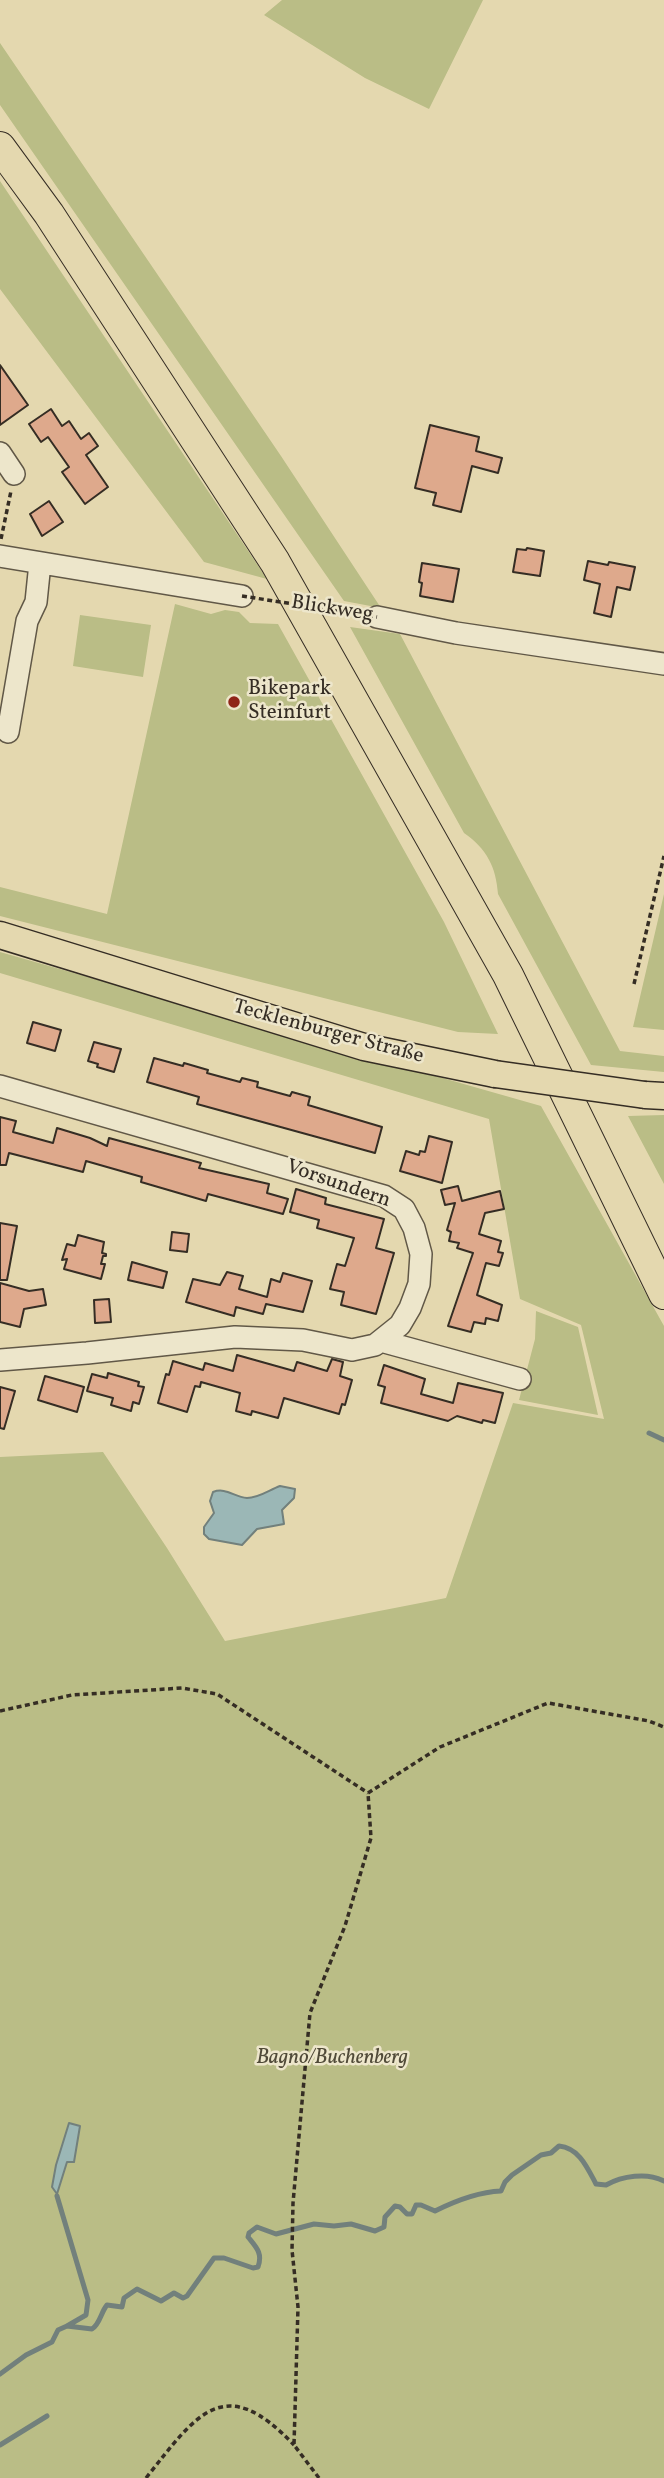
<!DOCTYPE html>
<meta charset="utf-8">
<style>
body{margin:0}
canvas{display:block;background:#e4d8af}
</style>
<canvas width="664" height="2478"></canvas>
<script>
const c = document.querySelector('canvas').getContext('2d');
c.lineJoin = 'round';
function fillPath(path, color) {
  c.fillStyle = color;
  c.fill(path, 'evenodd');
}
function trace(path, color, width, dash) {
  c.strokeStyle = color;
  c.lineWidth = width;
  c.lineCap = dash ? 'butt' : 'round';
  c.setLineDash(dash || []);
  c.stroke(path);
}
function drawText(font, color, halo, rows, align = 'center') {
  c.font = font + ' Vollkorn,serif';
  c.lineWidth = 5;
  c.setLineDash([]);
  c.textBaseline = 'middle';
  c.strokeStyle = halo;
  c.fillStyle = color;
  for (const [text, x, y, turn = 0] of rows) {
    c.save();
    c.translate(x, y);
    c.rotate((+turn || 0) * Math.PI / 180);
    c.textAlign = isNaN(turn) ? turn : align;
    if (halo) c.strokeText(text, 0, 0);
    c.fillText(text, 0, 0);
    c.restore();
  }
}
fillPath(new Path2D(`
 M282,0h201l-54,109 -64,-31 -101,-63z
 M0,43l281,413 100,152 -37,-7 -344,-496z
 M0,181l267,398 -63,-17 -204,-273z
 M175,604l36,10 14,-4 14,2 11,11 28,1 166,298 54,112 -40,-2 -458,-116v-29l107,27z
 M80,615l71,10 -8,52 -70,-11z
 M350,627l50,7 220,417 44,5v16l-73,-7 -93,-171c-2,-27 -11,-45 -34,-61z
 M664,894v136l-31,-3z
 M0,952l541,154 123,220v1152h-664v-1021l103,-5 64,96 58,93 221,-43 67,-195 91,16 -23,-94 -61,-26 -31,-180 -489,-146z
 M664,1115v69l-36,-68z
 M536,1311l42,16 20,88 -79,-15 16,-61z`), '#babd86');
const water = new Path2D(`
 M280,1486l15,3 -1,9 -12,12 2,14 -27,5 -15,16 -33,-6 -5,-5v-7l10,-14 -4,-12 3,-9c13,-5 21,5 34,6 12,0 22,-8 33,-12z
 M69,2123l11,3 -6,36h-7l-10,32 -5,-7 4,-22z`);
fillPath(water, '#9bb7b6');
trace(water, '#72807c', 2);
trace(new Path2D(`
 M649,1433l15,7
 M57,2196l31,104 -2,15 -19,11
 M0,2374l26,-19 26,-13 6,-12 9,-4 25,3c8,-5 9,-17 15,-24l15,2 2,-9 13,-9 24,12 13,-8 9,5 4,-2 27,-38h10l29,10 5,-1c5,-14 -2,-20 -10,-30l1,-4 8,-6 19,7 38,-10 20,2 17,-2 24,7 9,-4 1,-10 10,-11 5,1 7,7h5l4,-9h5l14,6c20,-10 43,-19 66,-20l4,-9 7,-7 29,-20 10,-2 8,-7c20,2 28,21 37,38l10,1c16,-9 41,-13 58,-4
 M0,2445l47,-29`), '#72807c', 5);
const building = new Path2D(`
 M0,365l28,40 -28,20z
 M51,409l11,17 7,-5 12,18 8,-6 9,13 -12,9 22,32 -23,17 -23,-32 7,-5 -21,-30 -7,5 -12,-18z
 M430,425l49,12 -3,14 26,7 -4,15 -26,-7 -11,46 -28,-7 3,-12 -21,-5z
 M49,501l14,21 -21,14 -12,-22z
 M527,548l17,3 -4,25 -27,-4 4,-23 9,1z
 M588,561l20,4 1,-3 26,5 -5,23 -13,-3 -6,30 -17,-4 6,-29 -16,-4z
 M422,563l37,6 -6,33 -33,-6 2,-13 -3,-1z
 M33,1022l28,8 -6,21 -28,-8z
 M94,1042l27,7 -7,23 -17,-5 1,-3 -10,-3z
 M154,1058l29,8 1,-3 24,7 -1,3 33,9 2,-4 16,4 -1,5 33,9 2,-4 18,5 -2,8 74,22 -7,26 -178,-49 2,-7 -52,-15z
 M0,1117l16,4 -3,11 40,11 4,-15 33,10 17,8 2,-8 92,25 -2,5 70,16 -2,9 21,6 -5,15 -75,-20 -2,7 -65,-19 1,-5 -56,-16 -3,11 -74,-19 -3,12h-6z
 M429,1136l23,6 -10,41 -42,-12 6,-20 13,4 1,-4 5,1z
 M458,1186l4,15 38,-10 4,18 -19,4 -6,21 22,7 -3,11 5,1 -4,13 -13,-3 -9,32 25,10 -4,16 -12,-3 -1,6 -11,-2 -3,10 -23,-6 25,-73 -16,-5 2,-5 -10,-2 2,-9 -4,-2 8,-27 -10,2 -4,-15z
 M296,1189l30,9 -1,6 59,15 -8,29 18,5 -18,61 -35,-9 3,-13 -14,-3 7,-25 8,2 9,-28 -37,-10 2,-8 -29,-8z
 M0,1223l17,3 -10,54h-7z
 M172,1232l17,2 -2,18 -17,-2z
 M78,1235l26,7 -2,11 4,1v2h-3l-2,8h4l-4,15 -37,-10 3,-10 -5,1 5,-16 8,2z
 M132,1262l35,10 -4,16 -35,-8z
 M227,1272l16,4 -4,13 28,8 4,-18 9,3 3,-9 29,8 -9,31 -37,-8 -3,10 -27,-7 -2,9 -48,-14 7,-23 27,6z
 M0,1283l29,8 14,-2 3,16 -22,4 -4,18 -20,-5z
 M109,1299l2,23 -16,1 -1,-23z
 M237,1355l57,16 3,-9 30,9 5,-12 11,3 -3,14 12,4 -7,25 -3,-1 -3,10 -55,-16 -6,20 -26,-7 -1,4 -15,-4 4,-18 -39,-11 -1,5 -5,-1 -8,26 -29,-9 8,-29 3,1 4,-14 30,9 2,-7 28,8z
 M384,1365l41,14 -4,15 32,9 5,-20 45,10 -8,30 -12,-3 -1,3 -25,-7 -9,5 -67,-18 4,-16 -7,-2z
 M108,1373l31,9 -1,4 6,1 -5,17 -6,-2 -2,9 -20,-6 2,-7 -26,-7 5,-17 15,4z
 M45,1376l39,11 -7,25 -39,-12z
 M0,1387l15,4 -11,38 -4,-1z`);
fillPath(building, '#dea98c');
trace(building, '#352d24', 2);
const minor = new Path2D(`
 M0,453l14,21
 M0,556l242,40
 M377,617l79,16 208,31
 M8,732l19,-111 9,-19 4,-39
 M0,1086l384,110 20,13 10,19 7,26 -2,30 -9,24 -10,17 -25,20 -23,5 -49,-10 -68,-3 -148,16 -87,7
 M381,1341l139,38`);
const major = new Path2D(`
 M0,935l364,112 131,27
 M645,1095l19,1`);
const highway = new Path2D(`
 M0,147l49,67 226,348 233,413 156,319`);
trace(minor, '#615847', 24);
trace(major, '#352d24', 29);
trace(highway, '#352d24', 32);
trace(new Path2D(`
 M1,539l10,-48
 M634,984l30,-128
 M0,1711l72,-16 110,-7 35,6 151,99
 M368,1793l72,-46 108,-44 101,18 15,6
 M146,2478c51,-64 78,-107 148,-33
 M319,2478l-25,-33 4,-138 -6,-57 1,-47 17,-190 35,-87 26,-88 -3,-45`), '#352d24', 3.5, [5, 3.5]);
trace(minor, '#ede6cb', 21);
trace(major, '#e4d8af', 26);
trace(highway, '#e4d8af', 30);
const majorBridge = new Path2D(`
 M495,1074l150,21`);
trace(majorBridge, '#352d24', 29, []);
trace(new Path2D(`
 M242,596l135,21`), '#352d24', 3.5, [5, 3.5]);
trace(majorBridge, '#e4d8af', 26);
for (const [x, y, r, color] of [
 [234,702,7,"#8f2418"]
]) {
  const dot = new Path2D();
  dot.arc(x, y, r, 0, 2 * Math.PI);
  c.fillStyle = color;
  c.fill(dot);
  trace(dot, '#ede6cb', 2.5);
}
drawText('21px', '#352d24', '#ede6cb', [
 ["Blickweg",332,610,9],
 ["Tecklenburger Straße",328,1033,15],
 ["Vorsundern",338,1185,19]
]);
drawText('21px', '#352d24', '#ede6cb', [
 ["Bikepark",248,690],
 ["Steinfurt",248,714]
], 'left');
drawText('italic 21px', '#504a38', '#ede6cb', [
 ["Bagno/Buchenberg",332,2059]
]);
</script>
